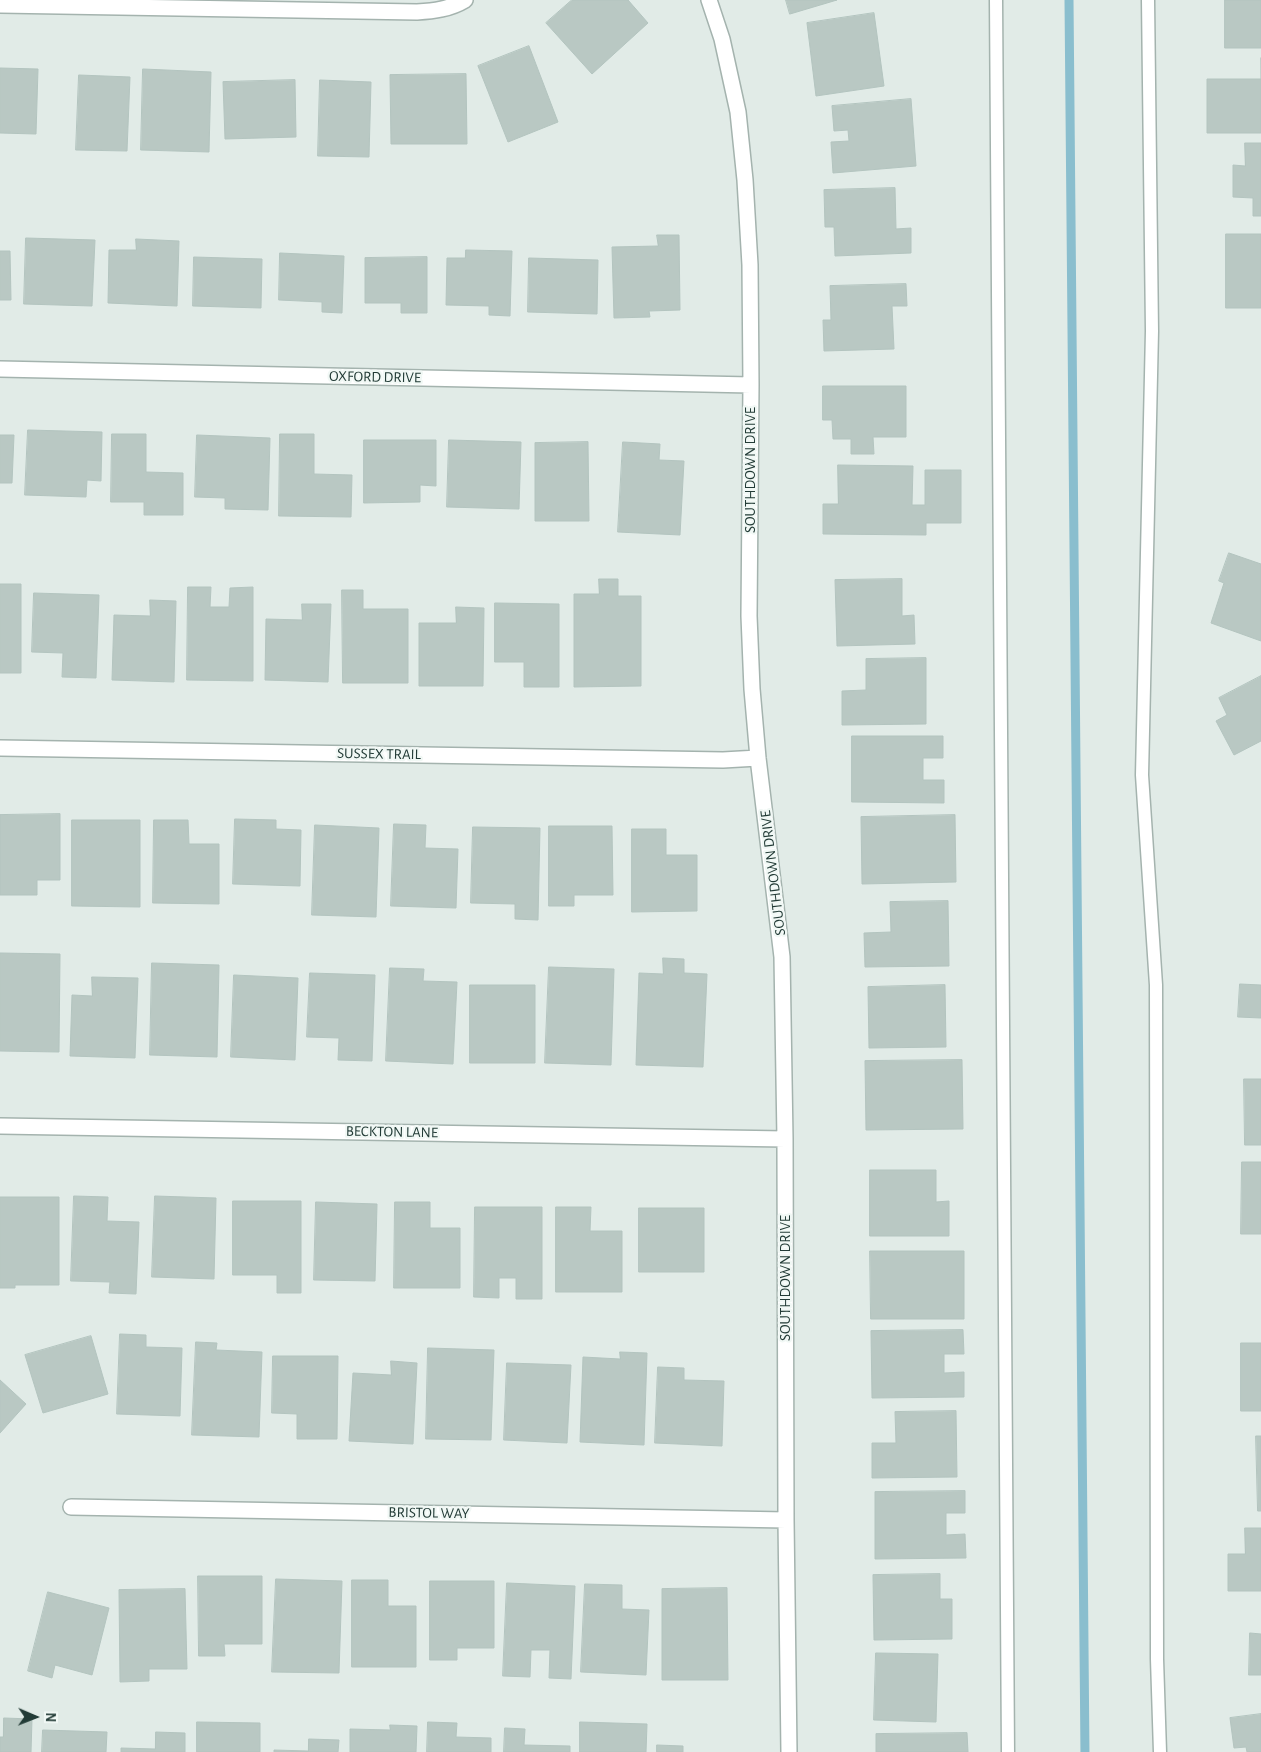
<!DOCTYPE html>
<style>
body{margin:0}
#map{position:relative;width:1261px;height:1752px;overflow:hidden;background:#e1ebe7;font-family:"Alegreya Sans",sans-serif}
canvas{display:block}
.north{position:absolute;left:10px;top:1692px;width:50px;height:50px;-webkit-text-stroke:4px #f1f8f5;paint-order:stroke;rotate:91deg;font-size:14px;font-weight:700;line-height:20px;text-align:center;color:#223b36}
.north::after{content:'';display:block;margin:auto;width:18px;height:22px;background:#223b36;clip-path:polygon(50% 0,100% 100%,50% 72%,0 100%)}
</style>
<div id="map">
<canvas width="1261" height="1752"></canvas>
<div class="north">N</div>
</div>
<script>
const c = document.querySelector('canvas').getContext('2d');
c.lineJoin = 'round';
function trace(path, color, width, dash) {
  c.strokeStyle = color;
  c.lineWidth = width;
  c.lineCap = dash ? 'butt' : 'round';
  c.setLineDash(dash || []);
  c.stroke(path);
}
function fillPath(path, color) {
  c.fillStyle = color;
  c.fill(path, 'evenodd');
}
function drawText(font, color, halo, rows, align = 'center') {
  c.font = font + ' "Alegreya Sans",sans-serif';
  c.lineWidth = 4.5;
  c.setLineDash([]);
  c.textBaseline = 'middle';
  c.strokeStyle = halo;
  c.fillStyle = color;
  for (const [text, x, y, turn = 0] of rows) {
    c.save();
    c.translate(x, y);
    c.rotate((+turn || 0) * Math.PI / 180);
    c.textAlign = isNaN(turn) ? turn : align;
    if (halo) c.strokeText(text, 0, 0);
    c.fillText(text, 0, 0);
    c.restore();
  }
}
trace(new Path2D(`
 M1069,0l16,1752`), '#8abece', 9);
const building = new Path2D(`
 M572,0h56l20,23 -56,51 -46,-51z
 M786,0h51l-47,14z
 M1225,0h36v48h-36z
 M874,13l10,73 -68,10 -9,-73z
 M529,46l29,76 -50,20 -30,-76z
 M1261,58v75h-54v-54h54z
 M0,68l38,1 -2,65 -36,-1z
 M143,69l68,3 -2,80 -68,-2z
 M466,74l1,70h-76l-1,-69z
 M79,75l51,2 -3,74 -51,-1z
 M295,80l1,57 -71,2 -2,-57z
 M320,80l51,2 -2,75 -51,-1z
 M911,99l5,67 -83,7 -2,-31 18,-1 -1,-11 -14,1 -2,-25z
 M1245,143h16v73h-8v-18l-20,-1v-32l12,1z
 M895,188l1,41 15,-1v25l-76,3 -1,-29h-9l-1,-37z
 M1226,234h35v74h-35z
 M657,235h22l1,75 -31,1 1,6 -36,1 -2,-71 46,-1z
 M26,238l69,2 -3,66 -68,-2z
 M136,239l43,2 -2,65 -69,-3 1,-53h27z
 M466,250l46,1 -2,65 -21,-1v-9l-43,-1 1,-47h18z
 M0,251h10l1,49h-11z
 M280,253l64,3 -2,57 -20,-1v-10l-43,-2z
 M194,257l68,2 -1,49 -68,-2z
 M427,257v56h-26v-10h-36v-45z
 M529,258l69,2 -1,54 -69,-2z
 M906,284l1,22h-15l2,43 -70,2 -1,-31h8l-1,-34z
 M823,386h83v51h-33l1,17h-23v-15h-18l-1,-19h-9z
 M28,430l74,2 -1,49 -14,-1 -1,17 -61,-2z
 M112,434h34v38l37,1v42h-39v-13h-33z
 M280,434h34v40l38,1 -1,42 -72,-1z
 M0,435h14l-2,48h-12z
 M197,435l73,3 -2,72 -43,-1v-11l-30,-1z
 M364,440h72v46l-16,-1v17l-56,1z
 M449,440l72,2 -2,67 -72,-2z
 M588,442l1,79h-54v-78z
 M623,442l37,2 -1,16 25,1 -4,74 -62,-3z
 M838,465l75,1 -1,39h13v-35h36v53h-35v12l-103,-1v-30h15z
 M1229,553l32,11v77l-50,-18 13,-40 -5,-2z
 M599,579h19v17h23v90l-67,1v-93h25z
 M902,579v37l12,-1 1,29 -78,2 -2,-66z
 M0,584h21v89h-21z
 M188,587h23l-1,20h19l1,-19 23,-1v94l-66,-1z
 M342,590h21v19h45v74h-65z
 M34,593l65,2 -3,83 -34,-1 1,-24 -31,-1z
 M150,600l26,1 -2,81 -62,-2 2,-65 36,1z
 M495,603l64,1v83h-35v-25h-29z
 M302,604h29l-3,78 -63,-2 1,-61 36,1z
 M456,607l28,1 -1,78h-64v-63h37z
 M926,658v66l-84,1v-34l24,-1v-31z
 M1261,676v65l-27,14 -18,-34 11,-6 -8,-17z
 M852,736h91v22h-20v22h21v23l-92,-1z
 M60,814v66h-23v15h-37v-80z
 M955,815l1,67 -94,2 -1,-67z
 M235,819l41,1v9l25,1 -1,56 -67,-2z
 M72,820h68v87l-68,-1z
 M154,820h34l1,24h30v60l-66,-1z
 M394,824l32,1 -1,23 33,1 -2,59 -65,-2z
 M315,825l64,3 -3,89 -64,-2z
 M549,826h63l1,69h-39v11h-25z
 M473,827l67,1 -2,92 -23,-1v-15l-44,-1z
 M632,829h34v26h31v56l-65,1z
 M948,901l1,65 -84,1 -1,-34 27,-1 -1,-30z
 M0,953l60,1 -1,98 -59,-1z
 M663,958l21,1v14l23,1 -4,93 -67,-2 3,-92 24,1z
 M152,963l67,2 -2,92 -67,-2z
 M549,967l65,2 -3,96 -66,-2z
 M390,968l34,1 -1,12 34,1 -4,82 -67,-3z
 M310,973l65,2 -3,86 -34,-1 1,-22 -32,-1z
 M234,975l64,3 -3,82 -64,-3z
 M92,977l46,1 -3,80 -65,-2 2,-61 20,1z
 M1240,984l21,1v33l-23,-1z
 M470,985h65v78h-65z
 M945,985l1,62 -77,1 -1,-61z
 M962,1060l1,69 -97,1 -1,-69z
 M1244,1079h17v66h-16z
 M1242,1162h19v72h-20z
 M870,1170h66v32l13,-1v35h-79z
 M74,1196l34,1 -1,24 32,1 -3,72 -27,-1 1,-11 -39,-1z
 M155,1196l61,2 -2,81 -62,-2z
 M0,1197h59v88h-44v3h-15z
 M233,1201h68v92h-24v-18h-44z
 M316,1202l61,2 -2,77 -61,-1z
 M395,1202h35v26h30v60h-66z
 M475,1207h67v92h-26v-21h-17v20l-25,-1z
 M556,1207h35l-1,24h32v61h-66z
 M639,1208h65v64h-65z
 M870,1251h94v68h-93z
 M963,1330l1,24h-20v19l20,-1v25l-92,1 -1,-67z
 M120,1334l26,1v12l36,1 -2,68 -63,-2z
 M91,1336l17,58 -65,19 -18,-58z
 M196,1342l21,1 -1,7 46,2 -3,85 -67,-2z
 M1241,1343h20v68h-20z
 M428,1348l66,2 -3,90 -65,-1z
 M620,1352l27,1 -3,92 -64,-3 3,-85 37,2z
 M273,1356h65l-1,83h-40v-25l-25,-1z
 M391,1361l26,2 -4,81 -64,-3 4,-68 38,2z
 M507,1363l64,2 -4,78 -63,-3z
 M658,1367l26,1v12l40,1 -2,65 -67,-3z
 M0,1380l26,24 -26,29z
 M956,1411l1,66 -85,1v-35h24l-1,-31z
 M1256,1436h5v75h-3z
 M965,1491v22h-19v22l19,-1 1,24 -91,1v-67z
 M1245,1528h16v63h-33v-37h17z
 M940,1574v25h12v40l-78,1 -1,-65z
 M198,1576h64v68h-38l1,12h-26z
 M276,1579l66,2 -3,92 -67,-1z
 M352,1580h36v26h28v61h-64z
 M430,1581h64v67h-37v12h-27z
 M507,1583l68,3 -4,93 -22,-1 1,-28h-19l-1,27 -27,-1z
 M585,1584l37,1v24l27,1 -3,65 -65,-3z
 M727,1588l1,92h-66v-91z
 M185,1589l2,80h-38v12l-29,1 -1,-92z
 M48,1592l61,16 -17,67 -37,-10 -3,13 -24,-7z
 M1250,1633l11,1v41h-12z
 M876,1653l62,1 -2,68 -62,-2z
 M1261,1714v38h-14l-1,-5 -12,1 -4,-30z
 M4,1718l28,1 -1,33h-31v-15h3z
 M197,1722l63,1v29h-63z
 M428,1722l29,1 -1,14 35,1v14h-64z
 M580,1722l67,2 -1,28h-66z
 M390,1725l27,1 -1,26h-66v-23l40,1z
 M505,1728l20,1 -1,16 46,1v6h-66z
 M43,1730l64,2 -1,20h-64z
 M156,1732l29,1v19h-64v-4l34,1z
 M967,1733l1,19h-92v-18z
 M309,1739l30,1 -1,12h-64v-2l34,1z
 M657,1745l26,1v6h-26z`);
fillPath(building, '#b9c8c3');
trace(building, '#b3c4bf', 1);
const lane = new Path2D(`
 M996,0l12,1752
 M1148,0l4,331 -10,444 14,210 1,674 3,93`);
const street = new Path2D(`
 M709,0l13,39 16,73 7,68 5,85 1,120 -2,231 3,73 6,69 24,199 3,182 1,381 3,232
 M0,5l417,7c17,-1 33,-3 48,-12
 M0,369l751,16
 M0,748l723,12 35,-2
 M0,1126l785,13
 M71,1507l715,13`);
trace(lane, '#a4b3ae', 15);
trace(street, '#a4b3ae', 18);
trace(lane, '#fff', 12);
trace(street, '#fff', 15);
drawText('15px', '#223b36', '#f1f8f5', [
 ["OXFORD DRIVE",375,377,1],
 ["SOUTHDOWN DRIVE",750,470,-90],
 ["SUSSEX TRAIL",379,754,1],
 ["SOUTHDOWN DRIVE",773,873,-97],
 ["BECKTON LANE",392,1132,1],
 ["SOUTHDOWN DRIVE",785,1278,-90],
 ["BRISTOL WAY",429,1513,1]
]);
</script>
